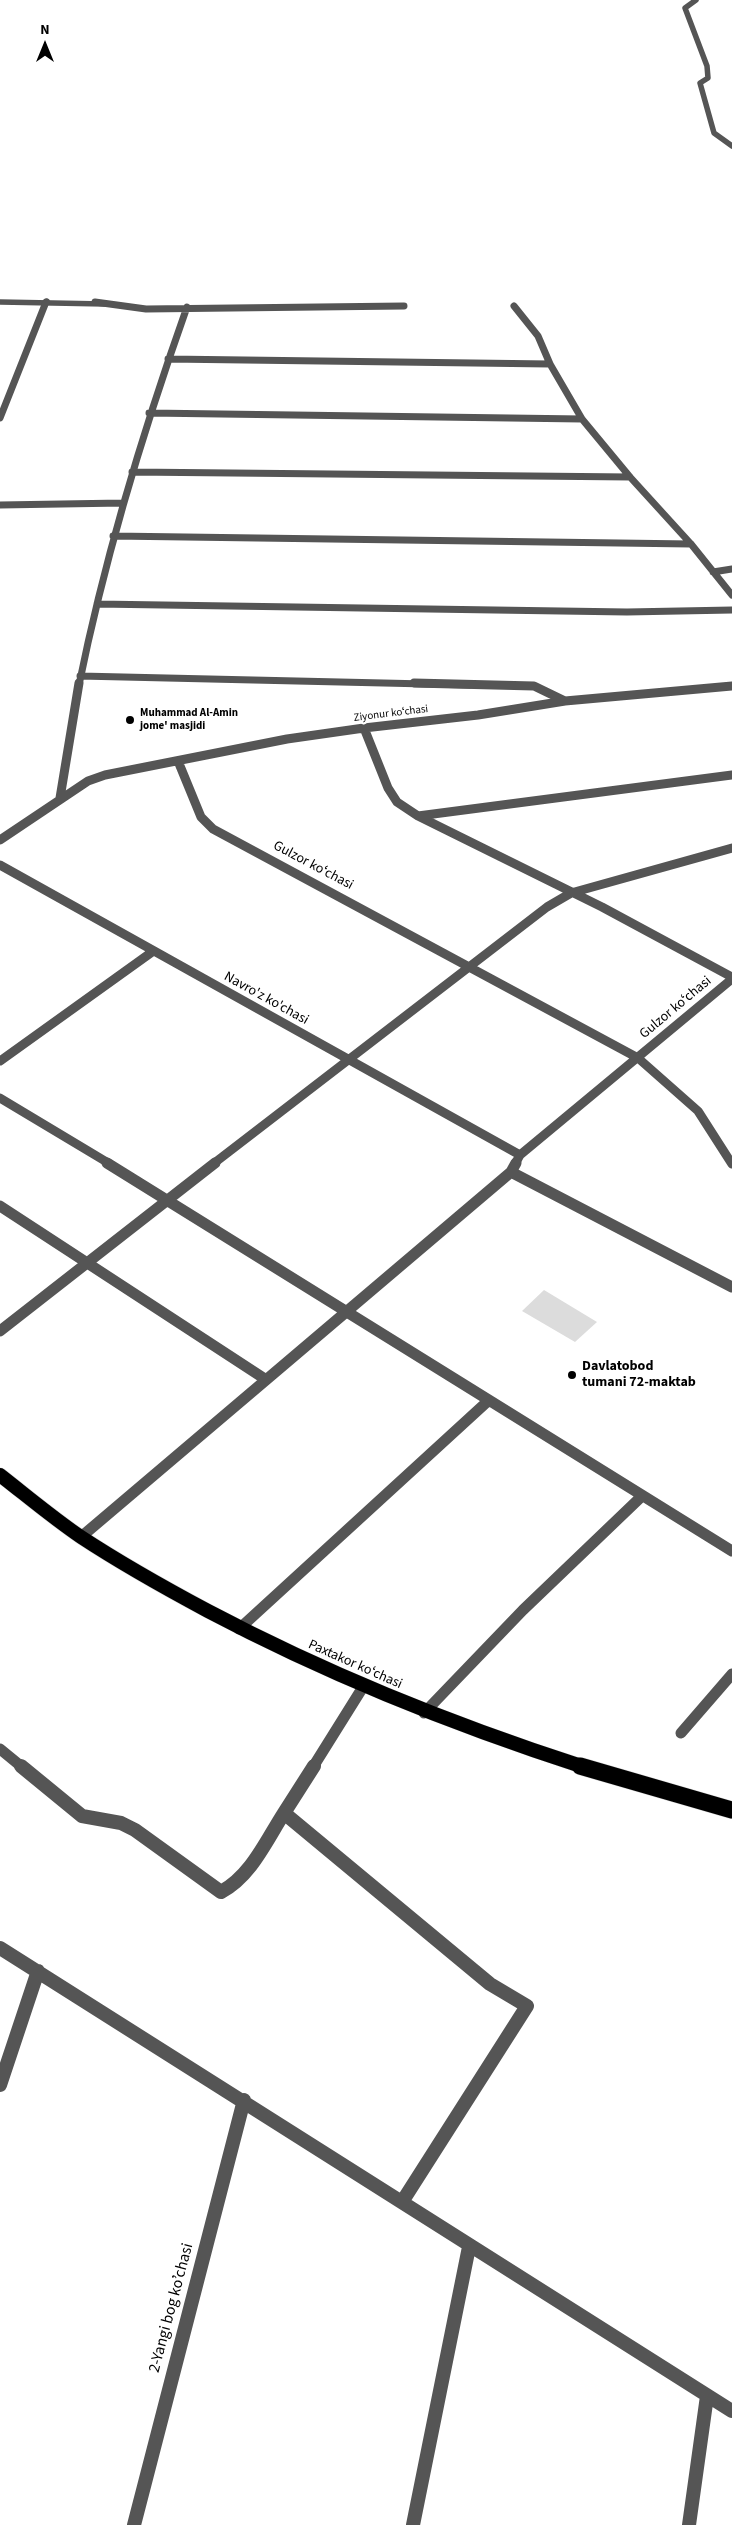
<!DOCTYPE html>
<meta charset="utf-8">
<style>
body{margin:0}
#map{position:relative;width:732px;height:2525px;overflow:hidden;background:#fff;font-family:"Source Sans 3",sans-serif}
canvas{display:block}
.north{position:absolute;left:20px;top:20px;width:50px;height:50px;-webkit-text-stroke:4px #fff;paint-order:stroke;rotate:0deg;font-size:14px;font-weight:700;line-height:20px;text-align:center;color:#000}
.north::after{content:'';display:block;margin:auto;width:18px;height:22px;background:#000;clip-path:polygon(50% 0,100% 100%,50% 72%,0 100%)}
</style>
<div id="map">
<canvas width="732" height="2525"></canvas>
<div class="north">N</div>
</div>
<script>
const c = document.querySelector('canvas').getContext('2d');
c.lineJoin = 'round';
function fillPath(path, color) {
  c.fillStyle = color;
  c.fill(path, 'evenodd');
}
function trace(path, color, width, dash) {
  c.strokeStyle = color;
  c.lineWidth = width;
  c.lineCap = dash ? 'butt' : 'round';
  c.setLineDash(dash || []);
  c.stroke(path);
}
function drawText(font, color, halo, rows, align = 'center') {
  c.font = font + ' "Source Sans 3",sans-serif';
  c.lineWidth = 4.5;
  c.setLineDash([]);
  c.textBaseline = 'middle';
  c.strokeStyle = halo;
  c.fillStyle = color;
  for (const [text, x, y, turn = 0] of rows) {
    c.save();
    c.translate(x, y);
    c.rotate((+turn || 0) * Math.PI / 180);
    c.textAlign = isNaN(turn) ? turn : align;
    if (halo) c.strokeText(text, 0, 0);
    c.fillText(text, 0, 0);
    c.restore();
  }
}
fillPath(new Path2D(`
 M544,1290l53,32 -22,20 -53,-31z`), '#dcdcdc');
const primaryFar1 = new Path2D(`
 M0,1475c27,21 53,43 81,62 41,27 84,51 127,74 121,64 246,114 376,156`);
const primary = new Path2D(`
 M580,1766l152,44`);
trace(primaryFar1, '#dbdbdb', 15);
trace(primary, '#dbdbdb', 18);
trace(new Path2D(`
 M696,0l-11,8 22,58 1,12 -8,5 14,50 18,13
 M0,302l105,2
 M46,304l1,-3`), '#555', 5.5);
trace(new Path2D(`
 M95,302l51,7 258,-3
 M514,306l24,30 12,28 32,55 48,58 61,67 41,51
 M168,359l382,5
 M149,413l433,6
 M0,418l46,-116
 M132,472l498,5
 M0,505l123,-2
 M113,536l578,8
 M713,572l19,-3
 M97,604l530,8 105,-2
 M80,676l390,9
 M79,685c26,-129 64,-254 108,-378`), '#555', 7);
trace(new Path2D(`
 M414,683l120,3 31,15
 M364,728l24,60 9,14 21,14 184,91 130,70
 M178,761l23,56 12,12 425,229 60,53 34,53
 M60,798l19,-115
 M418,816l314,-41
 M0,840l88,-59 17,-6 182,-36 77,-11 114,-13 87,-14 167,-15
 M0,865l520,290
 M0,1061l152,-109
 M0,1098l110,66
 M213,1164l334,-257 24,-14 161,-45
 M515,1164l5,-9 212,-176`), '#555', 9);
trace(new Path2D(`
 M107,1163l625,388
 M511,1172l221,115
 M0,1206l265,173
 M0,1331l215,-168
 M81,1537l430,-365 5,-9
 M239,1629l249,-228
 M424,1713l99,-103 119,-114
 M681,1733l51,-59
 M0,1749l22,18
 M313,1767l50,-80`), '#555', 11);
trace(new Path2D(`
 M21,1766l61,50 39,7 14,7 86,62c30,-16 45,-51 63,-79
 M314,1766l-30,47 206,171 37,22 -125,196
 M0,1948l732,463
 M0,2085l38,-114
 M134,2525l110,-425
 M413,2525l56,-278
 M689,2525l18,-129`), '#555', 14);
trace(primaryFar1, '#000', 14);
trace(primary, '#000', 17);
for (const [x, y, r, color] of [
 [130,720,5,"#000"],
 [572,1375,5,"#000"]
]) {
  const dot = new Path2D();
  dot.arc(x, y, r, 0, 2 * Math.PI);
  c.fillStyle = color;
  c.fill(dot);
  trace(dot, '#fff', 2);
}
drawText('bold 11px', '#000', '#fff', [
 ["Muhammad Al-Amin",140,714],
 ["jome' masjidi",140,727]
], 'left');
drawText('11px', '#000', '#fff', [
 ["Ziyonur koʻchasi",391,714,-7]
]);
drawText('14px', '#000', '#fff', [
 ["Gulzor koʻchasi",313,866,28],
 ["Navro'z ko'chasi",266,999,29],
 ["Gulzor koʻchasi",676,1008,-40],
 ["Paxtakor koʻchasi",355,1665,24]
]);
drawText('bold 14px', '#000', '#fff', [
 ["Davlatobod",582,1367],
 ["tumani 72-maktab",582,1383]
], 'left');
drawText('16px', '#000', '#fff', [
 ["2-Yangi bog koʼchasi",172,2308,-75]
]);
</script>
